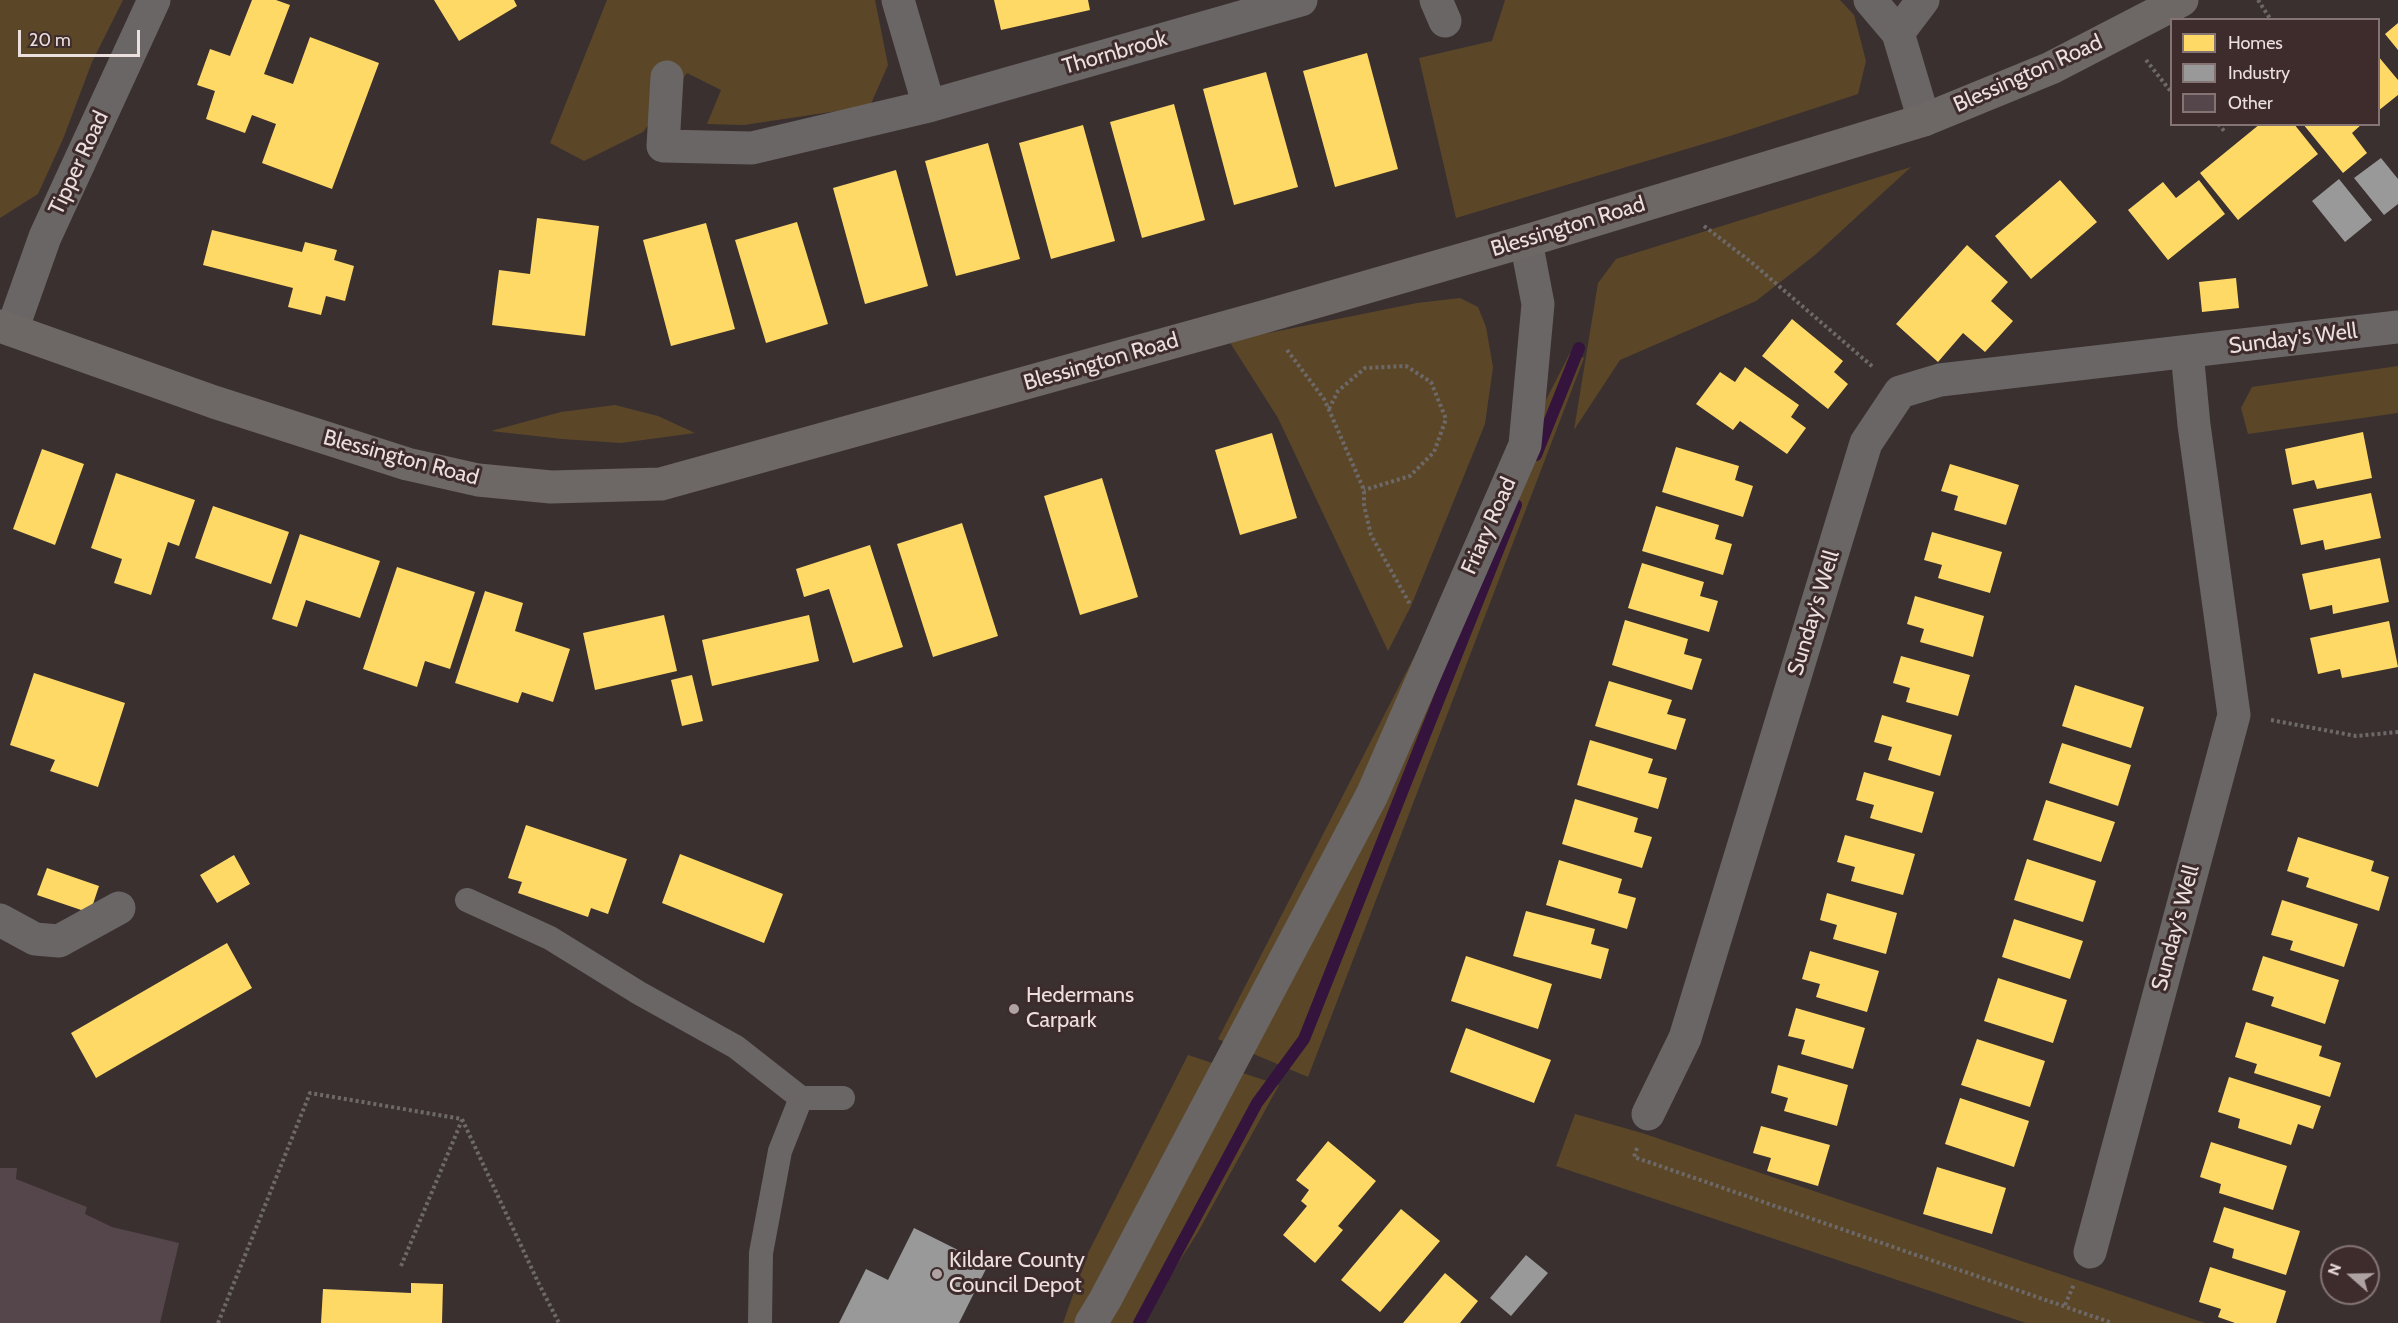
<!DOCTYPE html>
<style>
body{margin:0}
#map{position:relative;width:2398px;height:1323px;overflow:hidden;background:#3a3030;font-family:Cabin,sans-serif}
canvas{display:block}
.legend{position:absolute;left:2170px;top:18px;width:210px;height:108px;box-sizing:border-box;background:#3e2c2c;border:2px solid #847474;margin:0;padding:8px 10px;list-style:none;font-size:18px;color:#ece0df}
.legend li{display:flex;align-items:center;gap:12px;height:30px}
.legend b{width:30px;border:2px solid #847474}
.north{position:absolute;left:2320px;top:1245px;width:60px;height:60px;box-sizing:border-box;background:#3e2c2c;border:2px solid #847474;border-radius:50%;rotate:290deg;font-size:16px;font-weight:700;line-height:24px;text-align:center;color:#ece0df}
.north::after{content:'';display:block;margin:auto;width:21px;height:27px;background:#aea2a2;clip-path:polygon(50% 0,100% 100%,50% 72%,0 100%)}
.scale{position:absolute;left:18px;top:30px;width:122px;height:27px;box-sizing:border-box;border:3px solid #ece0df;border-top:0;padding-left:8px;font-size:18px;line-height:21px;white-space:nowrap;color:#ece0df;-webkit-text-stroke:4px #3e2c2c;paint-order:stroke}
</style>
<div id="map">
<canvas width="2398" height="1323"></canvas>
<ul class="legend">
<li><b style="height:16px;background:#ffd966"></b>Homes</li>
<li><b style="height:16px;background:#999"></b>Industry</li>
<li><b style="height:16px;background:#55464b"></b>Other</li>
</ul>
<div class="north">N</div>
<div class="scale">20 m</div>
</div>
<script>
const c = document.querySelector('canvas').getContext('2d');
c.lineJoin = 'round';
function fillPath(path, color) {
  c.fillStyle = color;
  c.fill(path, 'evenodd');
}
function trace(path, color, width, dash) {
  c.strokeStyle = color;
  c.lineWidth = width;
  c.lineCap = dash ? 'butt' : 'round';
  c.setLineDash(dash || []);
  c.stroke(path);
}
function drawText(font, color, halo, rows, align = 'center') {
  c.font = font + ' Cabin,sans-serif';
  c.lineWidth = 6;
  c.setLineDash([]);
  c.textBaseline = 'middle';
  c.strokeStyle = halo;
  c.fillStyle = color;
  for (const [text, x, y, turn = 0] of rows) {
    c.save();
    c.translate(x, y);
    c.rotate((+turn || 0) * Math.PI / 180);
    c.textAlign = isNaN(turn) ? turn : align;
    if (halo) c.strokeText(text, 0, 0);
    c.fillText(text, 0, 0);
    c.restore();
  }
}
fillPath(new Path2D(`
 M0,0h123l-31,62 -29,77 -25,55 -38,24z
 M607,0h268l13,65 -18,41 -126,19 -37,-1 14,-34 -34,-17 -44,59 -59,29 -34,-18z
 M1505,0h335l14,15 12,46 -8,33 -128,42 -274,82 -37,-160 73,-17z
 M1911,167l-96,88 -59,46 -136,59 -46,70 24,-147 18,-24z
 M1460,298l18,9 8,20 7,40 -8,57 -74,182 -23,45 -110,-233 -49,-77 188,-38z
 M1570,353l14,5 -276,719 -90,-38z
 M2398,366v47l-150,21 -7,-26 11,-21z
 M615,405l43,11 37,17 -74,10 -59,-4 -71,-8 70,-19z
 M1188,1055l91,30 -81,147 -58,91h-77l25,-70z
 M1575,1114l67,19 563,190h-179l-470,-157z`), '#5b4728');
fillPath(new Path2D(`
 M252,0h24l14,5 -26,69 29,10 17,-47 69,26 -47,126 -70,-26 14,-39 -24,-9 -7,18 -39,-14 9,-28 -18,-6 13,-36 20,7z
 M434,0h80l3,6 -58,35z
 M994,0h94l2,10 -89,20z
 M2398,23v27l-13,-16z
 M1367,53l31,116 -63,18 -32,-116z
 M2378,56l20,24v15l-20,16z
 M1266,72l32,115 -64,18 -31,-116z
 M1174,104l31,116 -63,18 -32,-116z
 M2260,124h34l24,30 -80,66 -38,-47z
 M2303,124h59l-10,9 15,20 -24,20z
 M1083,125l32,116 -64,18 -32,-116z
 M988,143l32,116 -64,17 -31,-115z
 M896,170l32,116 -63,18 -32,-116z
 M2060,180l37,42 -66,57 -36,-43z
 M2199,180l26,34 -57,46 -40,-50 35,-28 13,16z
 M537,218l62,8 -14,110 -93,-11 7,-55 31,4z
 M797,222l31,102 -62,19 -31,-103z
 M706,223l29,106 -64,17 -28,-106z
 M212,230l90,22 3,-10 32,8 -3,10 20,6 -9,35 -19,-5 -5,19 -33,-8 5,-19 -90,-23z
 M1967,245l41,37 -17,19 22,20 -28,31 -22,-19 -25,29 -42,-38z
 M2236,278l3,30 -37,4 -3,-30z
 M1792,319l51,42 -9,11 14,12 -20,25 -66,-53z
 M1745,367l54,38 -8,12 15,11 -19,26 -47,-33 -7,9 -37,-26 24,-32 15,10z
 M2363,432l9,46 -55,11 -3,-9 -22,5 -7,-36z
 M1272,433l25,85 -57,17 -25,-85z
 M1676,447l63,19 -4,14 18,6 -10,31 -81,-25z
 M42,449l42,15 -29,81 -42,-16z
 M1950,464l69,21 -13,40 -52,-15 4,-14 -17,-5z
 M116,473l79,27 -16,46 -11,-4 -17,53 -37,-12 8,-24 -31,-11z
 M1102,478l36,119 -58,18 -36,-119z
 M2371,493l10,45 -56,12 -2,-10 -22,5 -8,-36z
 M213,506l76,26 -18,52 -76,-26z
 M1656,506l63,19 -4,14 17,5 -9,31 -81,-24z
 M962,523l36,113 -65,21 -36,-113z
 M1932,532l70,20 -12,41 -52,-15 4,-13 -18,-5z
 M300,534l80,27 -20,57 -54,-18 -9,27 -25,-8z
 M870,545l33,102 -50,16 -24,-74 -25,8 -8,-28z
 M2380,558l9,44 -56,12 -1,-9 -22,5 -8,-36z
 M1642,563l62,19 -4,14 18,5 -9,31 -81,-24z
 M397,567l78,25 -25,77 -25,-8 -8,26 -54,-18z
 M485,591l38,12 -8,28 55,18 -17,53 -31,-10 -4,11 -63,-20z
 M1915,596l69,20 -11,41 -53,-15 4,-13 -17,-5z
 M664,615l13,56 -82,19 -12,-57z
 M809,615l10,46 -107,25 -10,-46z
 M1625,620l63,19 -4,15 18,5 -10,31 -80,-25z
 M2389,621l9,46 -56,11 -2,-9 -22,5 -8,-36z
 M1901,656l69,19 -12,41 -52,-14 4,-14 -17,-5z
 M34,673l91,30 -27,84 -48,-16 5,-11 -45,-15z
 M692,675l11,46 -21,5 -11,-46z
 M1609,681l63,19 -5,14 19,5 -10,31 -81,-24z
 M2075,685l69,22 -13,41 -69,-22z
 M1882,715l70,20 -12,41 -52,-16 4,-13 -18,-5z
 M1590,740l63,19 -5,14 19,5 -9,31 -81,-24z
 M2062,743l69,22 -13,41 -69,-23z
 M1864,772l70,20 -12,41 -52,-15 4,-13 -18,-5z
 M1575,799l63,19 -4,14 18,5 -10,31 -80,-24z
 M2046,800l69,22 -14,40 -68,-22z
 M526,825l101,34 -19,55 -17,-6 -3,9 -70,-24 4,-11 -14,-4z
 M1845,835l70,19 -12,41 -52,-14 4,-14 -18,-5z
 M2298,837l76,24 -3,10 18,6 -10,34 -73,-24 3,-9 -22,-7z
 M680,854l103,40 -19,49 -102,-40z
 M234,855l16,29 -33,19 -17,-28z
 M2027,859l69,22 -13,41 -69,-22z
 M1559,860l63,19 -4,14 18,5 -9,31 -81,-24z
 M47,868l52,18 -9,27 -53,-18z
 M1827,893l70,20 -11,41 -53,-15 4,-14 -17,-5z
 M2282,900l76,24 -14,43 -54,-17 3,-9 -22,-6z
 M1526,911l69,18 -4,15 18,5 -8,30 -88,-23z
 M2014,919l69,22 -13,38 -68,-22z
 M227,943l25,45 -156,90 -25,-45z
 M1810,951l69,20 -12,41 -51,-15 4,-13 -18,-5z
 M1466,956l86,28 -14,45 -87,-28z
 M2263,956l76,24 -14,44 -54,-18 3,-9 -22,-7z
 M1998,978l69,22 -14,43 -69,-22z
 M1796,1008l69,20 -12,41 -52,-15 4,-14 -17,-4z
 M2246,1022l76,24 -3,10 22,7 -11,34 -76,-24 3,-9 -22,-7z
 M1466,1028l85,32 -17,43 -84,-31z
 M1977,1039l68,22 -15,46 -69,-22z
 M1778,1065l70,20 -11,41 -53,-15 4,-13 -17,-5z
 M2229,1077l92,29 -8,23 -15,-5 -7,21 -53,-17 2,-9 -22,-7z
 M1960,1098l69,23 -15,46 -69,-23z
 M1761,1126l69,19 -12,41 -51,-15 4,-13 -18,-5z
 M1328,1141l48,40 -38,45 5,4 -28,33 -32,-28 24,-29 -6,-5 8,-11 -13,-10z
 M2211,1142l76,24 -14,44 -54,-17 2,-9 -21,-7z
 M1937,1167l69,21 -14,46 -69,-20z
 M2224,1207l76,24 -14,44 -54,-17 2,-9 -21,-7z
 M1401,1209l39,32 -60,71 -39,-32z
 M2210,1267l76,24 -10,32h-41l-17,-6 3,-8 -22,-7z
 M1445,1273l33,28 -18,22h-57z
 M411,1283l32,1 -1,39h-121l2,-34 88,4z`), '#ffd966');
fillPath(new Path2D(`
 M2381,158l17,21v25l-14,11 -30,-37z
 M2339,179l33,41 -27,22 -33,-41z
 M914,1228l74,37 -29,58h-120l27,-54 22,11z
 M1526,1255l22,18 -37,43 -21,-18z`), '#999');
trace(new Path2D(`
 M1536,455l43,-107
 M1139,1323l118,-220 47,-64 212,-534`), '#34143c', 12);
fillPath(new Path2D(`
 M0,1168h17l-1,11 71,28 -2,7 27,13 67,16 -19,80h-160z`), '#55464b');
trace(new Path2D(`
 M2258,0l13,20
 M2146,60l26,33
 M2218,124l8,9
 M1704,226l47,36 122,105
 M1287,350l37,49 5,11 35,80v15l7,30 40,71
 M1329,409l9,-18 27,-23 41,-2 25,16 15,37 -12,33 -24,24 -46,14
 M2271,720l85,16 42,-4
 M1637,1148l-3,9 478,166
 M401,1266l61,-146
 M2065,1305l9,-21
 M218,1323l92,-230 152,26 76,163 21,41`), '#6d6968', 4, [3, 3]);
trace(new Path2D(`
 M467,900l83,38 89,55 97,54 65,51 -21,53 -19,102 -1,70
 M801,1098h42`), '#6a6665', 24);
trace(new Path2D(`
 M898,0l31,106
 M1436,0l9,21
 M1870,0l28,33 26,87
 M1898,33l25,-33
 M667,77l-4,69 89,2 177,-42 372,-106
 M0,920l35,19 24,2 60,-33
 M1648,1114l37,-76 181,-595 34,-51 40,-12 458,-53
 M2090,1252l144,-537 -40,-290 -7,-73`), '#6a6665', 33);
trace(new Path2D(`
 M12,330l33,-93 109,-237
 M1091,1323l14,-23 267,-505 153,-350 13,-141 -12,-63`), '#6a6665', 33);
trace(new Path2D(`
 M0,326l214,76 193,62 71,16 73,7 110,-3 602,-167 263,-76 398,-121 127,-52 131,-68`), '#6d6766', 33);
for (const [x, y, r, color] of [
 [1014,1009,6,"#aea2a2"],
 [937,1274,6,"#aea2a2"]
]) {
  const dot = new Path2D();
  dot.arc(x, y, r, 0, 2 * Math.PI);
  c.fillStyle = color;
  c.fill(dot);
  trace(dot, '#3e2c2c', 2);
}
drawText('22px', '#ece0df', '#3e2c2c', [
 ["Thornbrook",1115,53,-16],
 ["Blessington Road",2028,74,-24],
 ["Tipper Road",79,163,-65],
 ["Blessington Road",1568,227,-17],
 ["Sunday's Well",2293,339,-7],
 ["Blessington Road",1101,362,-16],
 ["Blessington Road",401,458,15],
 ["Friary Road",1489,526,-66],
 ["Sunday's Well",1814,613,-73],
 ["Sunday's Well",2176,928,-75]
]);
drawText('22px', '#ece0df', '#3e2c2c', [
 ["Hedermans",1026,996],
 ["Carpark",1026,1021],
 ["Kildare County",949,1261],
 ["Council Depot",949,1286]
], 'left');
</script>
